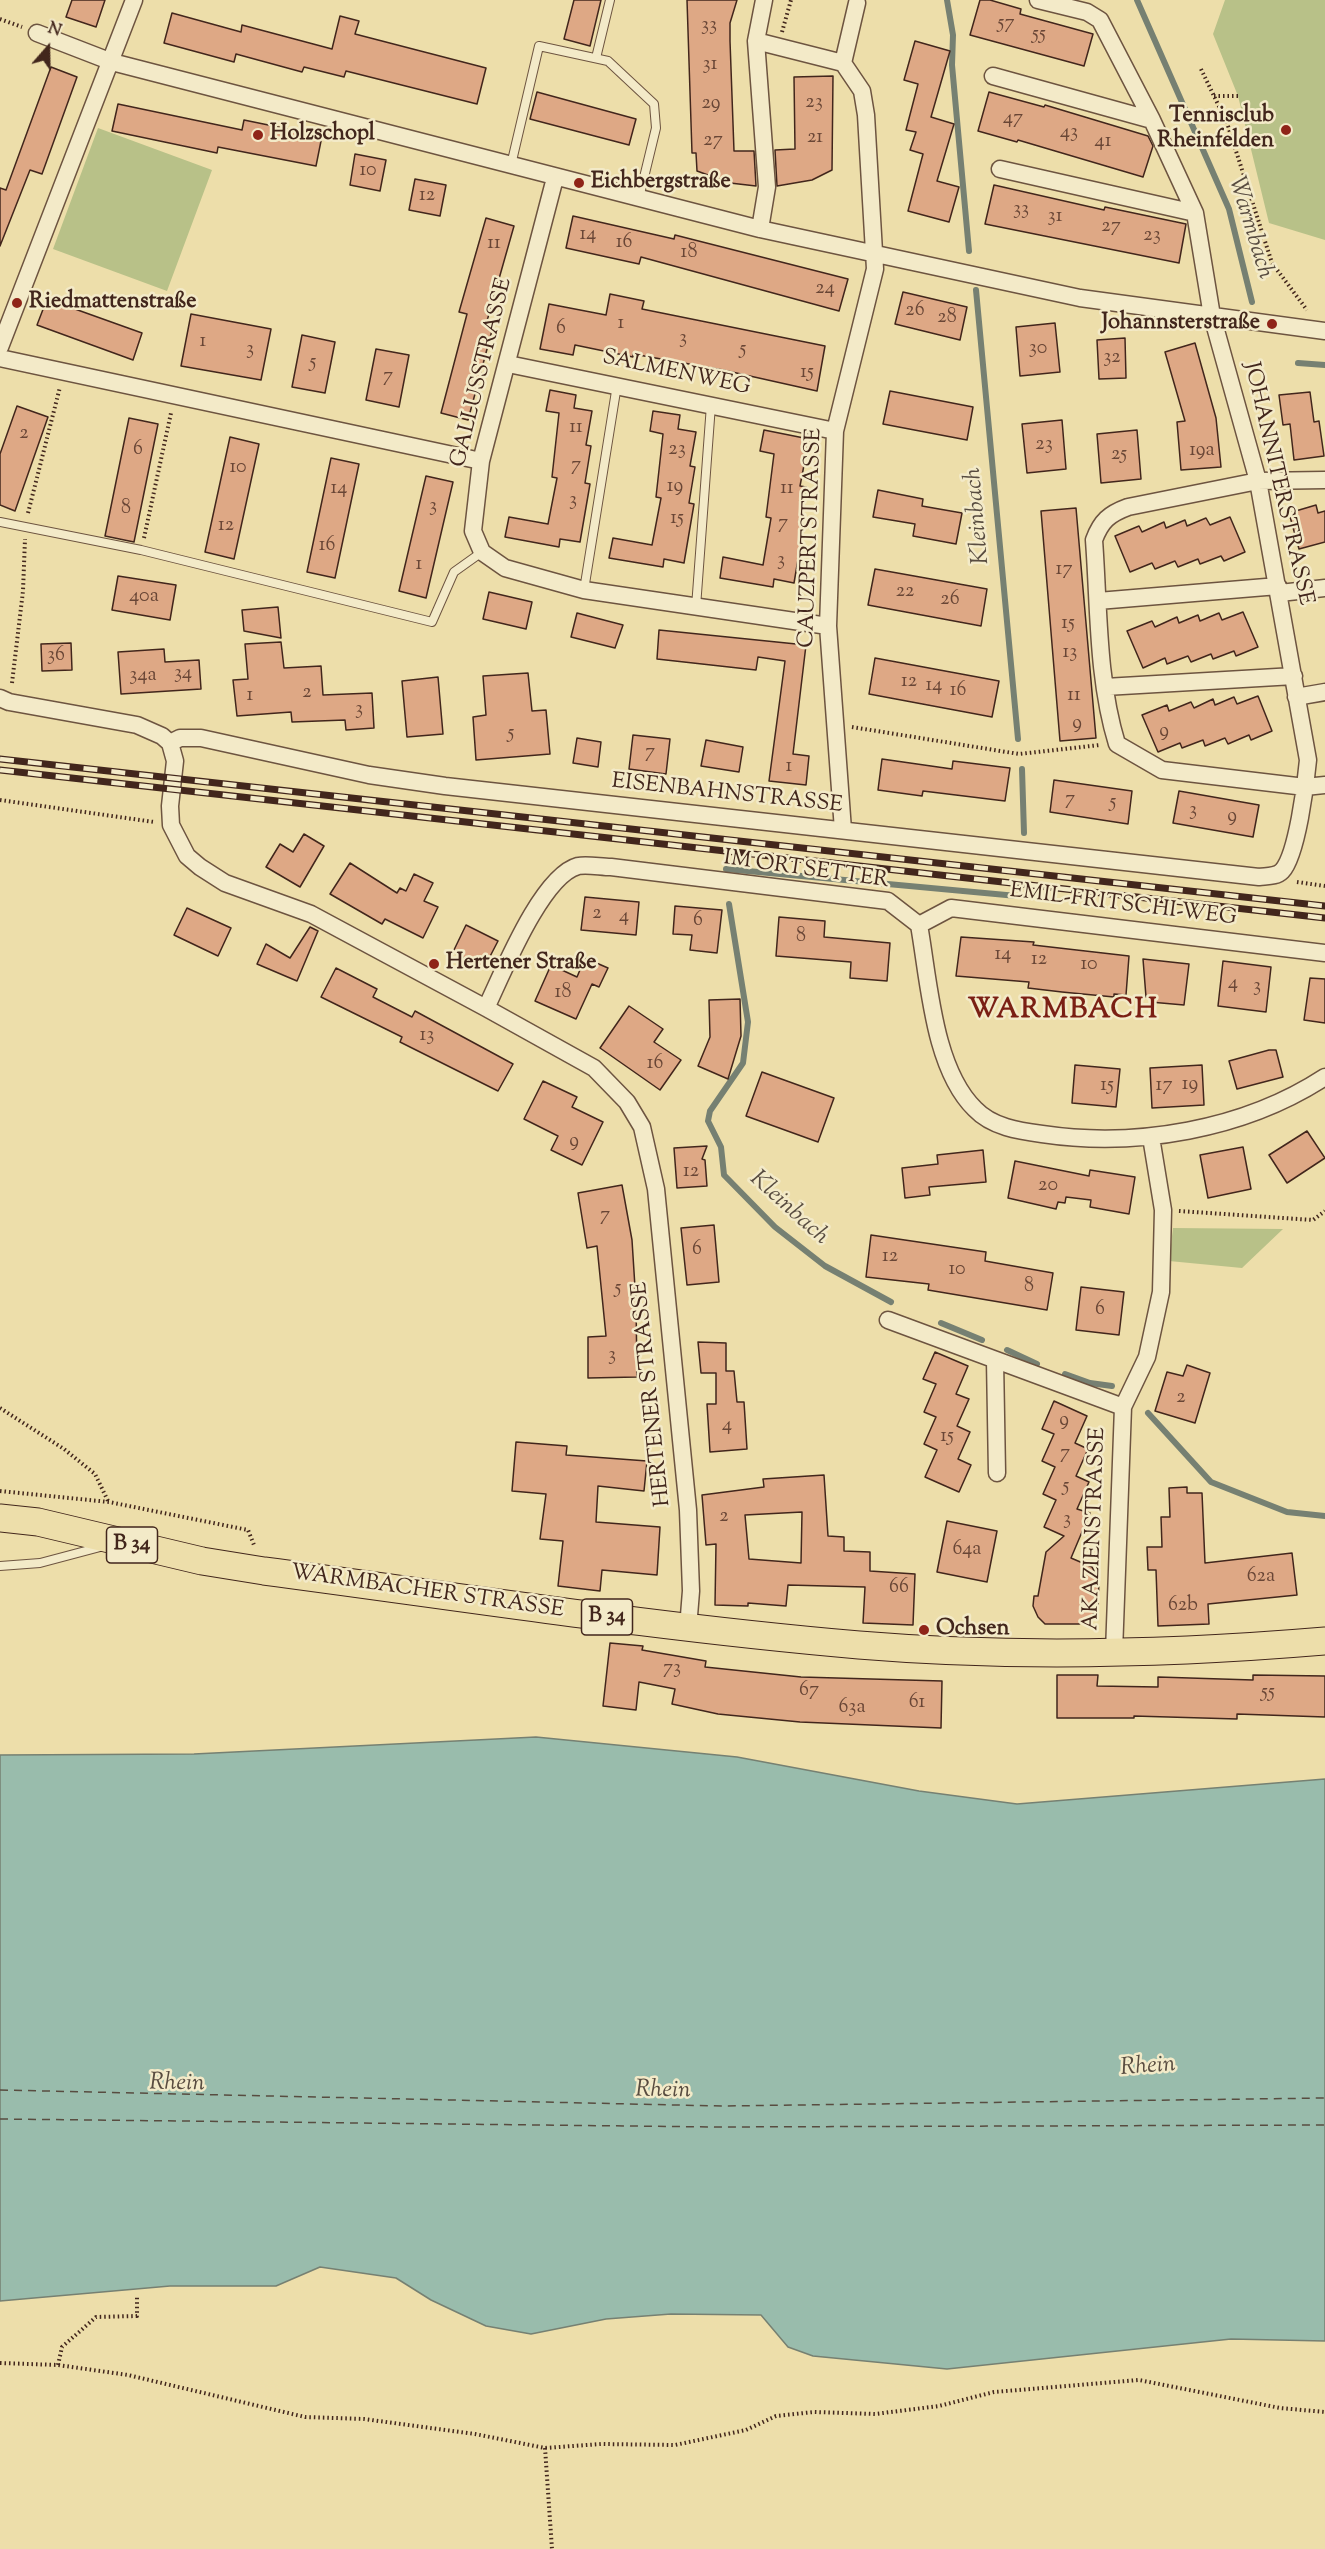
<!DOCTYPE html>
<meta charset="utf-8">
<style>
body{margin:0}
#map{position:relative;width:1325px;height:2549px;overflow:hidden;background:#eddeaa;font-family:"Sorts Mill Goudy",serif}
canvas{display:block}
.north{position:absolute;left:18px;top:18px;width:60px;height:60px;-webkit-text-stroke:4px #f3eac8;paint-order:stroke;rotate:20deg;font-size:16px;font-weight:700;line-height:24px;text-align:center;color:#42261c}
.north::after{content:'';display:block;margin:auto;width:21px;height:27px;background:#42261c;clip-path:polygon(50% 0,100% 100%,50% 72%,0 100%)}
</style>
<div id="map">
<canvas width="1325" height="2549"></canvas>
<div class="north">N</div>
</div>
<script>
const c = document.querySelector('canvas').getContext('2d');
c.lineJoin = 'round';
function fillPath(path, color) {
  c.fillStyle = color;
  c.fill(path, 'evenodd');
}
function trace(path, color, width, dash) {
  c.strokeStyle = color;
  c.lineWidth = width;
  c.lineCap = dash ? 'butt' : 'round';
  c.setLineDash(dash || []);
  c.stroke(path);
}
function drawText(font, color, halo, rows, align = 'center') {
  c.font = font + ' "Sorts Mill Goudy",serif';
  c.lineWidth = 5;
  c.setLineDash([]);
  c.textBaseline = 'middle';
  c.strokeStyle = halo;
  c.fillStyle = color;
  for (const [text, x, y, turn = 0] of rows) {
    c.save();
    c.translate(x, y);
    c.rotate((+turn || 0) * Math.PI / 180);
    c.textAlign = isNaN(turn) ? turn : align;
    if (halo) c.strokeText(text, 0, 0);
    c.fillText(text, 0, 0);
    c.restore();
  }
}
fillPath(new Path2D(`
 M1225,0h100v240l-56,-17 -31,-127 -25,-62z
 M98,128l114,42 -45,121 -114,-42z
 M1173,1228l110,1 -41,39 -73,-7z`), '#b8c188');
const water = new Path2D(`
 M536,1737l201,20 182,34 98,13 308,-25v562l-94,-2 -284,30 -134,-13 -25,-9 -27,-32 -90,-1 -65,5 -75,15 -45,-8 -55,-26 -35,-22 -76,-11 -44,19h-106l-170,15v-546l194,-1z`);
fillPath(water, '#99bcac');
trace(water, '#768072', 1.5);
trace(new Path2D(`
 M947,0l6,35 -1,30 17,186
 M1137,0l92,209 23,93
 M976,290l42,449
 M1298,363l27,2
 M1022,769l2,64
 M726,869l291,27
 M729,904l19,118 -5,41 -33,48 -2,10 13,26 3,28 51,52 50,39 66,36
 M941,1323l41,17
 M1007,1350l30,14
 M1065,1374l25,9 22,3
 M1148,1413l63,69 76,30 38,4`), '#768072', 6);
trace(new Path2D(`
 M0,2090l722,16 603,-8
 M0,2119l717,8 608,-2`), '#584c40', 1.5, [8, 6]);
const building = new Path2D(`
 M72,0h33l-9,27 -30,-10z
 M574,0h27l-11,46 -26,-7z
 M687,0h50l-7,23v18l4,110h20l2,35 -26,-3 -33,-12 -1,-18h-4z
 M980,0h10l31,9 -1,5 73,20 -9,32 -114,-31z
 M172,13l69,19 1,-7 90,24 8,-33 19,5 -4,13 131,34 -9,36 -131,-33 -2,6 -40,-10 -2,5 -66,-18 -2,8 -70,-19z
 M915,41l35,10 -19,66 23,7 -17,57 22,6 -10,35 -41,-11 15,-57 -13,-4 6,-18 -10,-2 12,-46 -14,-4z
 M51,67l26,10 -35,97 -12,-4 -30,76v-58l6,2z
 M833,76l-1,94 -20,10 -35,6 -2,-36 20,-1 -1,-72z
 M537,92l99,27 -7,26 -99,-26z
 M989,92l55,15 1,-2 103,31 5,10 -10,31 -125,-37 -1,2 -39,-11z
 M118,104l124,26 2,-10 78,16 -6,30 -98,-19 -1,6 -105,-22z
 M355,154l31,6 -6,31 -30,-6z
 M415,179l31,6 -6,31 -31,-6z
 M994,185l110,25 1,-3 81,17 -7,39 -194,-39z
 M573,216l101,23 1,-4 173,44 -9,32 -198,-54 -2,7 -73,-16z
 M486,218l28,8 -27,95 7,2 -26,97 -27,-7 26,-99 -8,-2z
 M903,292l64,15 -7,33 -65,-16z
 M610,294l34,7 -2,8 183,37 -8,45 -94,-21 -90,-16v3l-58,-12 -2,10 -33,-6 9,-45 57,11z
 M47,299l95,34 -9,27 -96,-35z
 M191,314l80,15 -10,51 -80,-14z
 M1055,323l5,49 -40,4 -4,-49z
 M302,335l33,7 -10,51 -33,-6z
 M1125,338l1,40 -27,1 -2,-39z
 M1195,343l21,75 5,49 -40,3 -4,-48 8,-1 -20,-69z
 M376,349l33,6 -10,52 -33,-7z
 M550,390l26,5 -2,13 18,3 -6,34 5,1 -6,37 5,1 -10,58 -20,-3 -1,8 -54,-10 4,-20 39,7 9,-46 -5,-1 7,-64 -13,-2z
 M890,391l83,16 -6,33 -84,-16z
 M1310,392l4,30 5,-1 5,35 -30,4 -4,-36 -7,1 -4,-30z
 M17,406l31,11 -33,94 -15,-6v-51z
 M653,411l27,4 -2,14 18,3 -6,34 5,1 -6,36 5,1 -10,59 -20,-4 -1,8 -54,-9 4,-20 39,7 9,-47 -5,-1 7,-63 -13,-3z
 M129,418l29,6 -24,118 -29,-6z
 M1062,420l4,49 -39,4 -5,-49z
 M764,430l45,9 -9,47 6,1 -7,36 5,1 -10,59 -20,-4 -1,8 -53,-9 3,-21 40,8 8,-47 -5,-1 8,-63 -14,-3z
 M1137,430l4,49 -40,4 -4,-49z
 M230,437l29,7 -25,115 -29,-7z
 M331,458l28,6 -24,114 -28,-6z
 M426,476l27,6 -27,116 -27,-7z
 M878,490l45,9 -1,7 40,7 -6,31 -43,-8 2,-12 -42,-7z
 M1316,505l2,8 7,-2v31l-26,7 -10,-36z
 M1076,508l20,230 -36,3 -19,-230z
 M1230,517l15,35 -21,9 -3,-5 -21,8 -2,-5 -20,8 -3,-6 -20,8 -3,-6 -22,9 -15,-36 24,-10 3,6 22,-10 2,6 19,-8 2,6 19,-8 4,7z
 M875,569l112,20 -6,37 -113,-21z
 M118,576l58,9 -6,35 -58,-10z
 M489,592l43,10 -6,27 -43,-10z
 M278,607l3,31 -37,-7 -2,-21z
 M1243,612l15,35 -22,9 -2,-5 -21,8 -2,-5 -20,8 -3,-6 -21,8 -2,-6 -22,10 -16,-37 25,-10 3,6 22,-10 2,6 19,-8 2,6 19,-8 3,7z
 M577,613l46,12 -8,23 -44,-11z
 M659,630l147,15 -13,109 16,2 -3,29 -37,-4 16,-120 -27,-4 -2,13 -99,-11z
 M281,642l3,26 37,-2 2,29 49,-2 2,35 -28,2 -1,-10 -53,2 -1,-10 -54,4 -4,-36 15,-1 -3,-35z
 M71,643l1,27 -30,1 -1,-27z
 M164,649l1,13 34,-2 2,29 -80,5 -3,-42z
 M875,658l124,23 -7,36 -123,-23z
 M528,673l4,38 14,-1 4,44 -74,6 -3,-43 13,-2 -3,-39z
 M438,677l5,57 -36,3 -5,-56z
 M1258,696l14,35 -21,9 -2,-5 -21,9 -3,-6 -20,8 -2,-6 -21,8 -2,-5 -22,9 -16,-37 25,-10 2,6 22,-9 3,6 19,-9 2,6 19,-8 3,7z
 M633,735l37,4 -4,35 -37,-5z
 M577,738l24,4 -3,25 -25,-4z
 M706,740l37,7 -4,25 -38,-6z
 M882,759l70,10 1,-8 57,7 -5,33 -82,-10 -1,5 -44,-6z
 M1054,780l78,11 -4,33 -78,-12z
 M1179,791l80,14 -6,32 -80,-14z
 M304,834l20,12 -24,41 -34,-20 14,-23 13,8z
 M350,863l47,30 3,-5 6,3 8,-17 19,9 -9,18 14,6 -15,31 -38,-19 -3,5 -52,-30z
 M585,897l54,5 -3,33 -55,-5z
 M675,906l47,4 -5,43 -27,-3 2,-15 -19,-1z
 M187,908l44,20 -13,28 -44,-21z
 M779,917l46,4 -1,16 66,6 -3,38 -37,-3 1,-16 -75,-6z
 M466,925l32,16 -14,27 -31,-16z
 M310,927l8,4 -21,50 -40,-17 9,-20 24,14z
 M961,937l73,5 -1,3 96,11 -3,39 -12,-1v3l-52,-5 -34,-4 1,-6 -73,-6z
 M585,958l23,10 -9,19 -7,-3 -16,35 -41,-18 16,-36 26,12z
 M1143,959l46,5 -5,41 -34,-3v-4l-4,-1z
 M1223,961l48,6 -5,45 -48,-6z
 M336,968l41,21 -4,8 39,20 3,-6 98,53 -15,27 -98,-49 2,-5 -81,-40z
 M1310,978l15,1v44l-21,-3z
 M740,999l1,37 -13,43 -30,-13 12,-29 -1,-37z
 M629,1006l34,23 -9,13 27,18 -21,30 -60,-42z
 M1269,1050h7l7,27 -46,12 -8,-28z
 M1075,1065l45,4 -4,38 -44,-4z
 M1202,1065l2,40 -52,3 -2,-40z
 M762,1072l72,26 -16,44 -72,-26z
 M543,1081l34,16 -5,10 31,15 -21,43 -31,-15 7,-14 -34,-17z
 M1307,1131l18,27 -38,25 -18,-28z
 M707,1146l-5,13 3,1 2,26 -30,2 -3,-40z
 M1243,1147l8,42 -43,9 -8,-43z
 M983,1150l3,32 -57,5 1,8 -25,3 -3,-30 36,-4 -1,-9z
 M1015,1161l74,15 1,-6 45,7 -6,37 -39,-7 1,-7 -25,-3 -1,6 -7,-1 -2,7 -48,-11z
 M622,1185l10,55 4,63 1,74 -49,1v-41l18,-1 -9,-90 -10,2 -9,-55z
 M714,1225l5,57 -32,3 -6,-57z
 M871,1235l115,17 -1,9 68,12 -6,37 -119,-20 1,-6 -63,-7z
 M1081,1287l43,5 -5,43 -43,-5z
 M698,1342l28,1v28h8l3,31h7l3,47 -37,3 -3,-48h9v-31h-15z
 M935,1352l33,14 -12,28 13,5 -12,27 13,6 -12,27 13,6 -12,27 -34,-15 12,-27 -13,-6 12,-27 -12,-5 12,-28 -13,-5z
 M1187,1365l23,8 -15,50 -40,-12 12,-39 16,4z
 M1054,1401l33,15 -12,27 13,6 -12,27 13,6 -12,27 13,4 -19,45 21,9 7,12 -1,29 -3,1 -3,9 -13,6h-34l-7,-7 -5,-11 1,-10h4l8,-44 18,-16 -20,-9 12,-27 -13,-6 12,-27 -13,-6 12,-27 -12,-5z
 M516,1442l51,4 -1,9 81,6 -3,30 -46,-5 -2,36 64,5 -3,48 -55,-5 -2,21 -42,-5 5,-45 -23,-2 6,-45 -34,-3z
 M824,1475l4,61 16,1v14l26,1v19l45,3 -2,51 -50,-2 2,-36 -77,-2 -2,21 -38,-3v3l-33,-1 1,-61 -10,1 -4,-50 62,-8 -1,-8zM802,1512l-1,51 -52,-4 -4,-44z
 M1187,1487v6h15l3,70 87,-10 5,42 -89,9 1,20 -51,2 -2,-56h-8l-1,-23h15l-1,-30h9l-1,-29z
 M947,1521l50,10 -10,51 -50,-10z
 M610,1643l33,3 -1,4 64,11 -1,6 96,10 141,4 -1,47 -141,-6 -82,-8 -46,-10 3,-15 -36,-7 -3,28 -33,-4z
 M1057,1675h41l-1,11 61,1v-10l95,3v-5l72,1v41l-88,-3v5l-103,-3v2h-77z`);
fillPath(building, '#dea885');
trace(building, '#42261c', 1.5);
const service = new Path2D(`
 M596,58l14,-58
 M511,165l28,-119 69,15 46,43 2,24 -17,70
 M0,522l141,28 291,72 22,-50 28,-20
 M584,590l33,-205
 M696,607l15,-202
 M0,1566l40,-3 64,-17`);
const minor = new Path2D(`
 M37,33l75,29 648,167 320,69 245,33
 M756,41l87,22 19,28 4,24 9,154 -40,162 -7,195 15,204
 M843,63l14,-60
 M993,76l159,44
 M1000,169l195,44
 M555,178l-74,283 -8,70 9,21 23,16 79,22 244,36
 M760,229l7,-42 -11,-146 8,-41
 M0,347l134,-347
 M0,358l481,103
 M508,364l327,67
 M1325,480l-67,1 -130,26c-19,7 -27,14 -34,33 5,67 3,139 23,204l45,26 143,17 20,-2
 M1280,593l45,-5
 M1098,601l180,-15
 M1105,687l189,-11
 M1296,697l29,-5
 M0,698l9,4 128,23 25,11 8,7 5,18 -5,45 1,19 16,31 13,11 25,16 86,31 175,94 108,60 33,34 15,25 14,62 32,321 3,81 -3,37
 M170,743l10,-5h21l168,37 76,11 814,91c8,-1 17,0 23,-6 15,-16 24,-88 26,-111l-50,-279 -46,-165 -17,-103 -43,-93 -52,-100 -13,-8 -49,-12
 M919,925l32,-17 374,45
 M486,1008c16,-33 55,-132 92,-142 9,-2 23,1 33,1l277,34 31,24c10,55 14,143 56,184 17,18 44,22 67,25 94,14 202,-4 283,-57
 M888,1320l235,87
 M995,1360l2,113
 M1114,1652l9,-245 24,-50 14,-65 2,-82 -12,-73`);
const primary = new Path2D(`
 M0,1518l38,4 164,39 62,10c198,26 396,57 595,74 155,13 312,9 466,-4`);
trace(service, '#6d5440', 10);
trace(minor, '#6d5440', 19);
trace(primary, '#42261c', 29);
trace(new Path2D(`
 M0,19l22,8
 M782,32l9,-32
 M1201,69l26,54 45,140 35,47
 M1214,96h24
 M28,513l32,-126
 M144,538l27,-125
 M12,683l11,-92 2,-52
 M852,727l167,27 81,-9
 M0,800l154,22
 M1297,882l28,4
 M1179,1211l134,9 12,-9
 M0,1408l64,41 31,25 13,27
 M0,1491l109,11 139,28 6,15
 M0,2363l58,2 70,10 177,42 59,2 111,15 70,14 56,-4 74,1 71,-15 30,-14 38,-4 61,2 64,-8 55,-14 145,-12 141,28 45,4
 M58,2365l4,-18 34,-30 41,-1v-19
 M545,2448l7,101`), '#42261c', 4, [1.5, 3]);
trace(service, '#f3eac8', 8);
trace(minor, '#f3eac8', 16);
trace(primary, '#eddeaa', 27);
const rail = new Path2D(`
 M0,759l1325,147
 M0,770l1325,148`);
trace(rail, '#42261c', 7);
trace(rail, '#f3eac8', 4.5, [14]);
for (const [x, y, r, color] of [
 [1286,130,6,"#8f2418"],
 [258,135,6,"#8f2418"],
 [579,183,6,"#8f2418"],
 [17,303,6,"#8f2418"],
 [1272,324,6,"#8f2418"],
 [434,964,6,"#8f2418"],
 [924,1630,6,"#8f2418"]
]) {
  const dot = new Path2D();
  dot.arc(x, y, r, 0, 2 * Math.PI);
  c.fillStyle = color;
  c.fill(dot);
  trace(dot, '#f3eac8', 2);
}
drawText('20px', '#694636', null, [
 ["57",1006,25],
 ["33",709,27],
 ["55",1039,36],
 ["31",710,66],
 ["23",814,104],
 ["29",711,105],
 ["47",1013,120],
 ["43",1069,134],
 ["21",815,139],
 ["27",713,142],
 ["41",1103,143],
 ["10",368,172],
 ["12",427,197],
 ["33",1021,211],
 ["31",1055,218],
 ["27",1111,228],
 ["14",588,236],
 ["23",1152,237],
 ["16",624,244],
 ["11",494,245],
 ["18",689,254],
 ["24",825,290],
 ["26",915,312],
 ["28",947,319],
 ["1",621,325],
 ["6",561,330],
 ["3",683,340],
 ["1",203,343],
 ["30",1038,350],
 ["3",250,351],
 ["5",743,351],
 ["32",1112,359],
 ["5",313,364],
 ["15",807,374],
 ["7",388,378],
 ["11",576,429],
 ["2",24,435],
 ["23",1044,446],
 ["6",138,451],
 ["23",677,451],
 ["19a",1202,452],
 ["25",1119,456],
 ["7",576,467],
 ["10",238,469],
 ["19",675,488],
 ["14",339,490],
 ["11",787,490],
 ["3",573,502],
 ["3",433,508],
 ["8",126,510],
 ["15",677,520],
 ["7",783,525],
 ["12",226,527],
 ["16",327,547],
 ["3",781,562],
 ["1",419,566],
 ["17",1064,571],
 ["22",905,593],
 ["40a",144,598],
 ["26",950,601],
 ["15",1068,625],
 ["13",1070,654],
 ["36",56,657],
 ["34",183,675],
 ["34a",143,677],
 ["12",909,683],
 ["14",934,687],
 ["16",958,692],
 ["2",307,694],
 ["1",250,697],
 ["11",1074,697],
 ["3",359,711],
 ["9",1077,725],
 ["9",1164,733],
 ["5",511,735],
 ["7",650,754],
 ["1",789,768],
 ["7",1070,801],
 ["5",1113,804],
 ["3",1193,812],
 ["9",1232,818],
 ["2",597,915],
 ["4",624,918],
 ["6",698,922],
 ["8",801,938],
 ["14",1003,956],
 ["12",1039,961],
 ["10",1089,966],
 ["4",1233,985],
 ["3",1257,988],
 ["18",563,994],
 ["13",427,1037],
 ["16",655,1065],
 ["19",1190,1086],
 ["15",1107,1087],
 ["17",1164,1087],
 ["9",574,1143],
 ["12",691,1173],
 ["20",1048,1187],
 ["7",605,1217],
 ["6",697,1251],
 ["12",890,1258],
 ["10",957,1271],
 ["8",1029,1288],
 ["5",618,1290],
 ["6",1100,1311],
 ["3",612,1357],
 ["2",1181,1399],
 ["9",1064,1422],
 ["4",727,1427],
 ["15",947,1438],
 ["7",1065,1455],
 ["5",1066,1488],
 ["2",724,1518],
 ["3",1067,1521],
 ["64a",967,1551],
 ["62a",1261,1578],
 ["66",899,1589],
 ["62b",1183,1607],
 ["73",672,1670],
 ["67",809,1692],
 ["55",1268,1694],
 ["61",917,1704],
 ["63a",852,1709]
]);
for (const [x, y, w] of [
 [132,1545,51],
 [607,1617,51]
]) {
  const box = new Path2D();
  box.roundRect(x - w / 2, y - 18, w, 36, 4.5);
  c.fillStyle = '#f3eac8';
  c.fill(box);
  trace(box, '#42261c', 1.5);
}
drawText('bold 21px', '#42261c', null, [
 ["B 34",132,1545],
 ["B 34",607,1617]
]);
drawText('bold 22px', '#42261c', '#f3eac8', [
 ["Tennisclub",1274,117,"right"],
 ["Rheinfelden",1274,142,"right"],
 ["Holzschopl",270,135],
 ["Eichbergstraße",591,183],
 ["Riedmattenstraße",29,303],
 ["Johannsterstraße",1260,324,"right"],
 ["Hertener Straße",446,964],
 ["Ochsen",936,1630]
], 'left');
drawText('22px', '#42261c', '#f3eac8', [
 ["GALLUSSTRASSE",483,373,-76],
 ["SALMENWEG",676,374,12],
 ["JOHANNITERSTRASSE",1277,484,77],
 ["CAUZPERTSTRASSE",812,538,-88],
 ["EISENBAHNSTRASSE",727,795,6],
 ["IM ORTSETTER",806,871,8],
 ["EMIL-FRITSCHI-WEG",1123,906,7],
 ["HERTENER STRASSE",653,1394,-96],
 ["AKAZIENSTRASSE",1096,1529,-88],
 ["WARMBACHER STRASSE",427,1593,8]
]);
drawText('italic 24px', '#584c40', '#f3eac8', [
 ["Warmbach",1249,228,73],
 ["Kleinbach",979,516,-95],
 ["Kleinbach",788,1209,42],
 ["Rhein",1148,2068,-4],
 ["Rhein",177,2085,1],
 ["Rhein",663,2092,1]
]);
c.letterSpacing = '1.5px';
drawText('bold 28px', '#7a1f14', '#f3eac8', [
 ["WARMBACH",1063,1012]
]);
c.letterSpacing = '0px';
</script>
